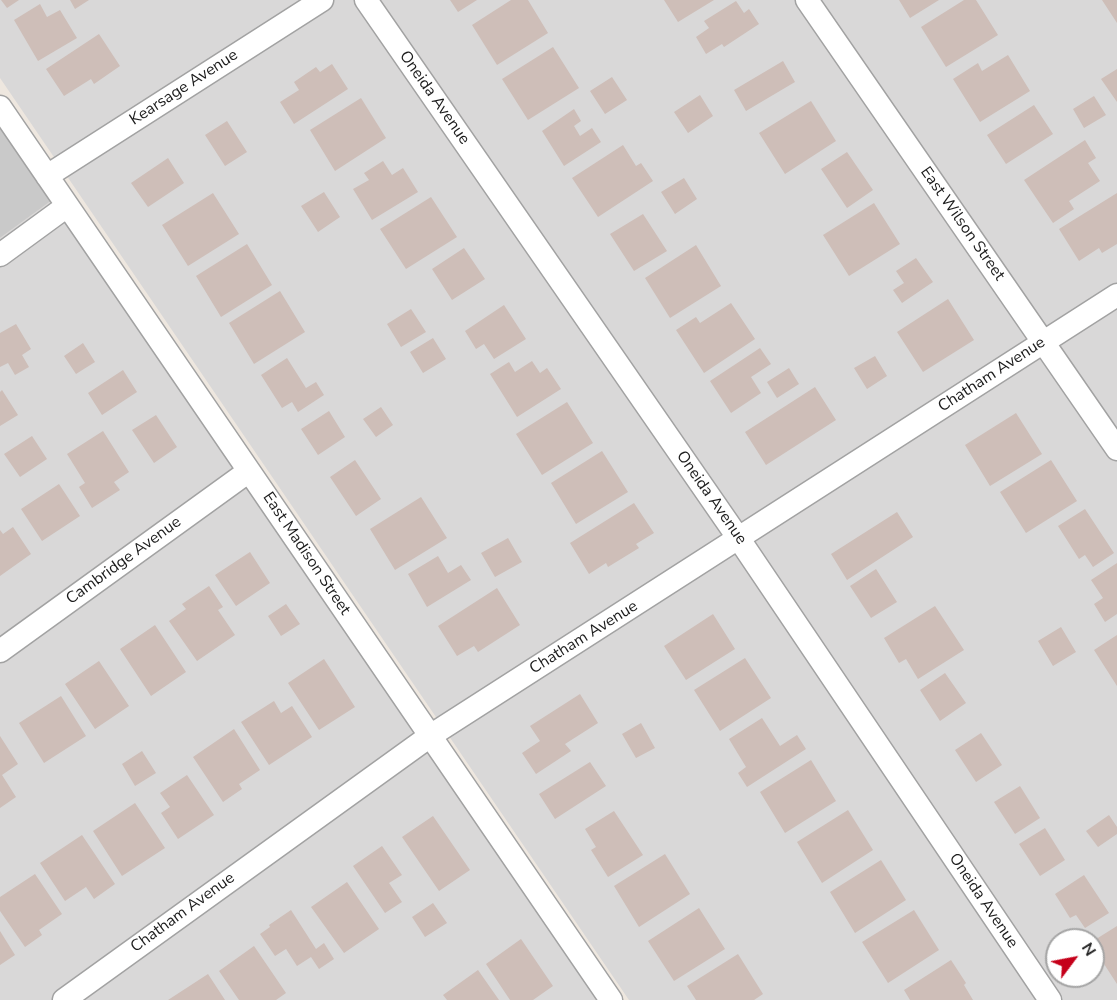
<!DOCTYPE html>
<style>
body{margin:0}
#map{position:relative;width:1117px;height:1000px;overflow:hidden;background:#eee7df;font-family:"Nunito Sans",sans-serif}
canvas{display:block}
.north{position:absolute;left:1045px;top:928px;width:60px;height:60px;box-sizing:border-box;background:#fff;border:2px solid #a4a4a4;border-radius:50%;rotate:58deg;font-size:16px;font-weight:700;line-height:24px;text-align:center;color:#1b1b1b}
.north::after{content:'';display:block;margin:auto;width:21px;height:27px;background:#c5001a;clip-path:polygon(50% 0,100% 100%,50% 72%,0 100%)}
</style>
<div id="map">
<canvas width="1117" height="1000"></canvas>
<div class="north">N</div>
</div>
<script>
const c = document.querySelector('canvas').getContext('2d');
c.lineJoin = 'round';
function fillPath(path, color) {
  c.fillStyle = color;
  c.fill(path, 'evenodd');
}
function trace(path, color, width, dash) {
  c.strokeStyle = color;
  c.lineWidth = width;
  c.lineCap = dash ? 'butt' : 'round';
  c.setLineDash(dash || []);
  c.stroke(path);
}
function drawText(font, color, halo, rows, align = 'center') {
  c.font = font + ' "Nunito Sans",sans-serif';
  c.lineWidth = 4.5;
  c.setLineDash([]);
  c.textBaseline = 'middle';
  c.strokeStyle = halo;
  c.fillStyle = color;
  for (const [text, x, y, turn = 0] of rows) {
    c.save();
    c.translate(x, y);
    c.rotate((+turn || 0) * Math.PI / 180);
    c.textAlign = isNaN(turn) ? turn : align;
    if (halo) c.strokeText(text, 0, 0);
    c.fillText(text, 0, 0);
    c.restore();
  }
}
fillPath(new Path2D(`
 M0,0h1117v1000h-488l-629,-922zM1057,940h36v36h-36z
 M55,198l546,802h-601v-762z`), '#d9d8d8');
fillPath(new Path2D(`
 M0,119l55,79 -55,40z`), '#c9c9c9');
fillPath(new Path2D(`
 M1,0h18l-12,8z
 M70,0h19l-14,9z
 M450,0h27l-19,12z
 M511,0h17l20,33 -51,32 -25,-40z
 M664,0h50l-36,22z
 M899,0h40l-29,18z
 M964,0h12l22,35 -52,32 -25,-40z
 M1102,0h15v23z
 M736,1l8,12 5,-4 10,15 -35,23 -2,-3 -16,10 -10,-17 13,-9 -5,-7z
 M40,4l7,13 13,-7 17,28 -39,23 -24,-41z
 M99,34l21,32 -26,18 -3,-5 -27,17 -18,-27z
 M553,47l26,41 -51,32 -26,-41z
 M1008,55l22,36 -50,31 -27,-43 25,-16 4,8z
 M783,61l12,21 -49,29 -12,-21z
 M332,64l16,25 -54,35 -14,-22 19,-12 -5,-8 22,-15 4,5z
 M1117,69v33l-16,-23z
 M612,77l15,23 -22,14 -15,-23z
 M700,95l13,21 -25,17 -14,-21z
 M1094,96l12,19 -22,13 -11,-19z
 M361,98l25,40 -51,33 -25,-41z
 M811,101l25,40 -51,33 -26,-41z
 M1034,105l19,29 -47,30 -19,-29z
 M574,109l7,12 -7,5 6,10 12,-8 9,14 -37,24 -22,-35z
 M227,121l20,31 -22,14 -20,-31z
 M1085,140l11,18 -8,5 12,18 -31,20 5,8 -21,14 -29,-43z
 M623,145l13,21 5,-3 12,18 -55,36 -26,-39z
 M847,152l26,38 -26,18 -26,-39z
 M168,158l16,25 -36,24 -17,-24z
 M383,161l9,14 11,-7 15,24 -46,28 -19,-31 16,-9 -5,-7z
 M684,178l13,21 -22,15 -14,-22z
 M324,192l16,25 -22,15 -17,-26z
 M213,193l26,41 -51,32 -26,-41z
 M1117,193v51l-15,9 -3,-5 -20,13 -20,-32z
 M431,197l26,40 -51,32 -26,-40z
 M874,203l26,41 -51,32 -26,-41z
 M643,214l24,37 -33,20 -24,-37z
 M247,244l25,41 -51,32 -25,-41z
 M696,245l25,41 -51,32 -25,-40z
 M464,248l21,31 -33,21 -20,-31z
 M916,258l17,24 -31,21 -9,-13 11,-7 -8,-12z
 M280,291l25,41 -51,32 -25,-41z
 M948,299l26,41 -51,32 -26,-40z
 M731,303l24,36 -51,34 -28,-43 20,-13 4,6z
 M504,305l22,34 -32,20 -10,-15 -8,5 -11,-18z
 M411,309l15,23 -25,15 -14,-23z
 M16,324l15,25 -9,6 7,12 -14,8 -7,-12 -8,4v-34z
 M433,338l13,21 -23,14 -13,-21z
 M83,343l12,19 -19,12 -12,-18z
 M760,348l11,16 -20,13 10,16 -30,20 -21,-32z
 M875,356l12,20 -20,13 -13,-21z
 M287,358l19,30 10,-6 8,13 -26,17 -6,-10 -10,6 -21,-33z
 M532,361l8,12 7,-5 14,21 -44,28 -27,-43 19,-12 6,10z
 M789,368l10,16 -22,14 -10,-16z
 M123,370l14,22 -35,23 -14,-22z
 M815,387l21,33 -70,45 -21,-33z
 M2,390l16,25 -18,11v-34z
 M567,402l26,41 -51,32 -26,-41z
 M381,407l12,18 -17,12 -13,-18z
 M329,411l16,26 -27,18 -17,-26z
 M1016,413l26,41 -52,32 -25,-41z
 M156,415l21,32 -23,16 -22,-33z
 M103,431l26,41 -15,10 6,8 -28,18 -13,-21 6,-4 -18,-29z
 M32,436l15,23 -27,18 -16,-23z
 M602,451l26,41 -52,32 -25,-41z
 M355,460l26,39 -25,17 -26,-39z
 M1051,460l26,41 -51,32 -26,-41z
 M59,484l21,32 -38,25 -21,-32z
 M421,497l26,41 -52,32 -25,-41z
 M634,503l20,30 -18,11 3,4 -31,19 -2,-4 -17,11 -19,-31z
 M1085,509l29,44 -21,14 -8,-12 -6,4 -21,-33z
 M897,512l16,25 -66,43 -16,-26z
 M13,527l18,27 -31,22v-46l3,4z
 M508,538l14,24 -27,15 -14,-24z
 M250,552l20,31 -34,23 -21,-31z
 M438,556l10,17 13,-8 10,15 -44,27 -19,-33z
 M1117,563v51l-12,8 -11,-18 9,-6 -12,-18z
 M876,569l21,33 -26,16 -21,-32z
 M209,586l14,21 -5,3 17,25 -38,26 -28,-40 17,-12 -4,-5z
 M497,588l23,37 -42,27 -4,-6 -17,10 -19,-30z
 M286,604l14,20 -19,12 -13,-20z
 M935,606l29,44 -46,29 -12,-20 -7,4 -15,-25z
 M713,614l22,35 -49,31 -22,-34z
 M155,625l31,47 -35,24 -31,-47z
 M1061,627l15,25 -23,14 -15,-25z
 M1117,635v51l-23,-36z
 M745,658l26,40 -51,33 -26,-41z
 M324,659l31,48 -36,23 -31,-47z
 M99,661l30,45 -34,23 -30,-45z
 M945,673l21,30 -26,18 -20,-31z
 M580,694l18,29 -33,21 6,7 -35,23 -14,-21 18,-12 -10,-15z
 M61,696l25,40 -42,27 -25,-40z
 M274,701l7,12 11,-7 20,31 -43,28 -28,-43z
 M762,718l18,28 17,-11 9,14 -59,38 -9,-14 8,-6 -17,-28z
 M641,723l14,25 -19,10 -14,-24z
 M234,729l26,41 -21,14 3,5 -19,13 -30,-45z
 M981,733l21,32 -26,17 -21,-32z
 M0,736l18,28 -16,11 14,22 -16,11z
 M142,751l14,22 -21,13 -13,-22z
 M811,760l25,41 -51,32 -25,-41z
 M590,762l16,24 -51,33 -16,-25z
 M187,775l27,40 -36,24 -17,-26 9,-6 -10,-14z
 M1020,786l20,32 -25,16 -21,-32z
 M135,803l30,45 -43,28 -29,-45z
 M848,810l25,40 -51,33 -25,-41z
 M614,811l29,44 -35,22 -17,-27 5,-3 -11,-18z
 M1109,815l8,12v7l-19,13 -12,-16z
 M433,816l37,54 -31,21 -37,-54z
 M1045,828l20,32 -25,16 -21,-32z
 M82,835l33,49 -21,15 -8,-12 -21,14 -25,-38z
 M382,846l20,29 -13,8 13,19 -17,11 -32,-47z
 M665,854l25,40 -51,33 -25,-41z
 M881,860l25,40 -51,33 -25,-41z
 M35,874l27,40 -23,16 3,5 -17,12 -25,-36v-14z
 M1084,875l25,38 -24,15 -9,-13 -6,3 -15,-24z
 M347,882l32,47 -35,24 -33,-46z
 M433,903l14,20 -22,14 -13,-20z
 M699,908l26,41 -51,32 -26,-40z
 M291,910l25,39 8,-6 10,16 -15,10 -8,-12 -14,9 -11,-17 -11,7 -15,-22 10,-7 -1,-2z
 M914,910l25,40 -51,33 -26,-41z
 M1117,926v58l-24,-37v-6z
 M0,931l15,24 -15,10z
 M521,939l32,47 -20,14h-23l-24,-36z
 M254,946l32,47 -10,7h-37l-20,-29z
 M738,954l25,40 -9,6h-58l-9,-14z
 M951,960l15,23 -2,2 9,15h-63l-6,-10z
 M478,970l21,30h-52l-4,-5z
 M208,974l17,26h-57z`), '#cebeb8');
const minor = new Path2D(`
 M366,0l373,539 311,461
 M807,0l310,449
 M0,107l611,893
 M47,176l275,-176
 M0,255l67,-49
 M0,651l249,-180
 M64,1000l366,-264 687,-441`);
trace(minor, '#a2a2a2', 25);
trace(minor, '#fff', 22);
drawText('16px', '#1b1b1b', '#fff', [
 ["Kearsage Avenue",184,88,-33],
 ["Oneida Avenue",434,98,55],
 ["East Wilson Street",962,224,55],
 ["Chatham Avenue",992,375,-33],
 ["Oneida Avenue",711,498,55],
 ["East Madison Street",306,554,56],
 ["Cambridge Avenue",124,561,-36],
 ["Chatham Avenue",584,638,-32],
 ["Oneida Avenue",983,901,56],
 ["Chatham Avenue",183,913,-36]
]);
</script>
